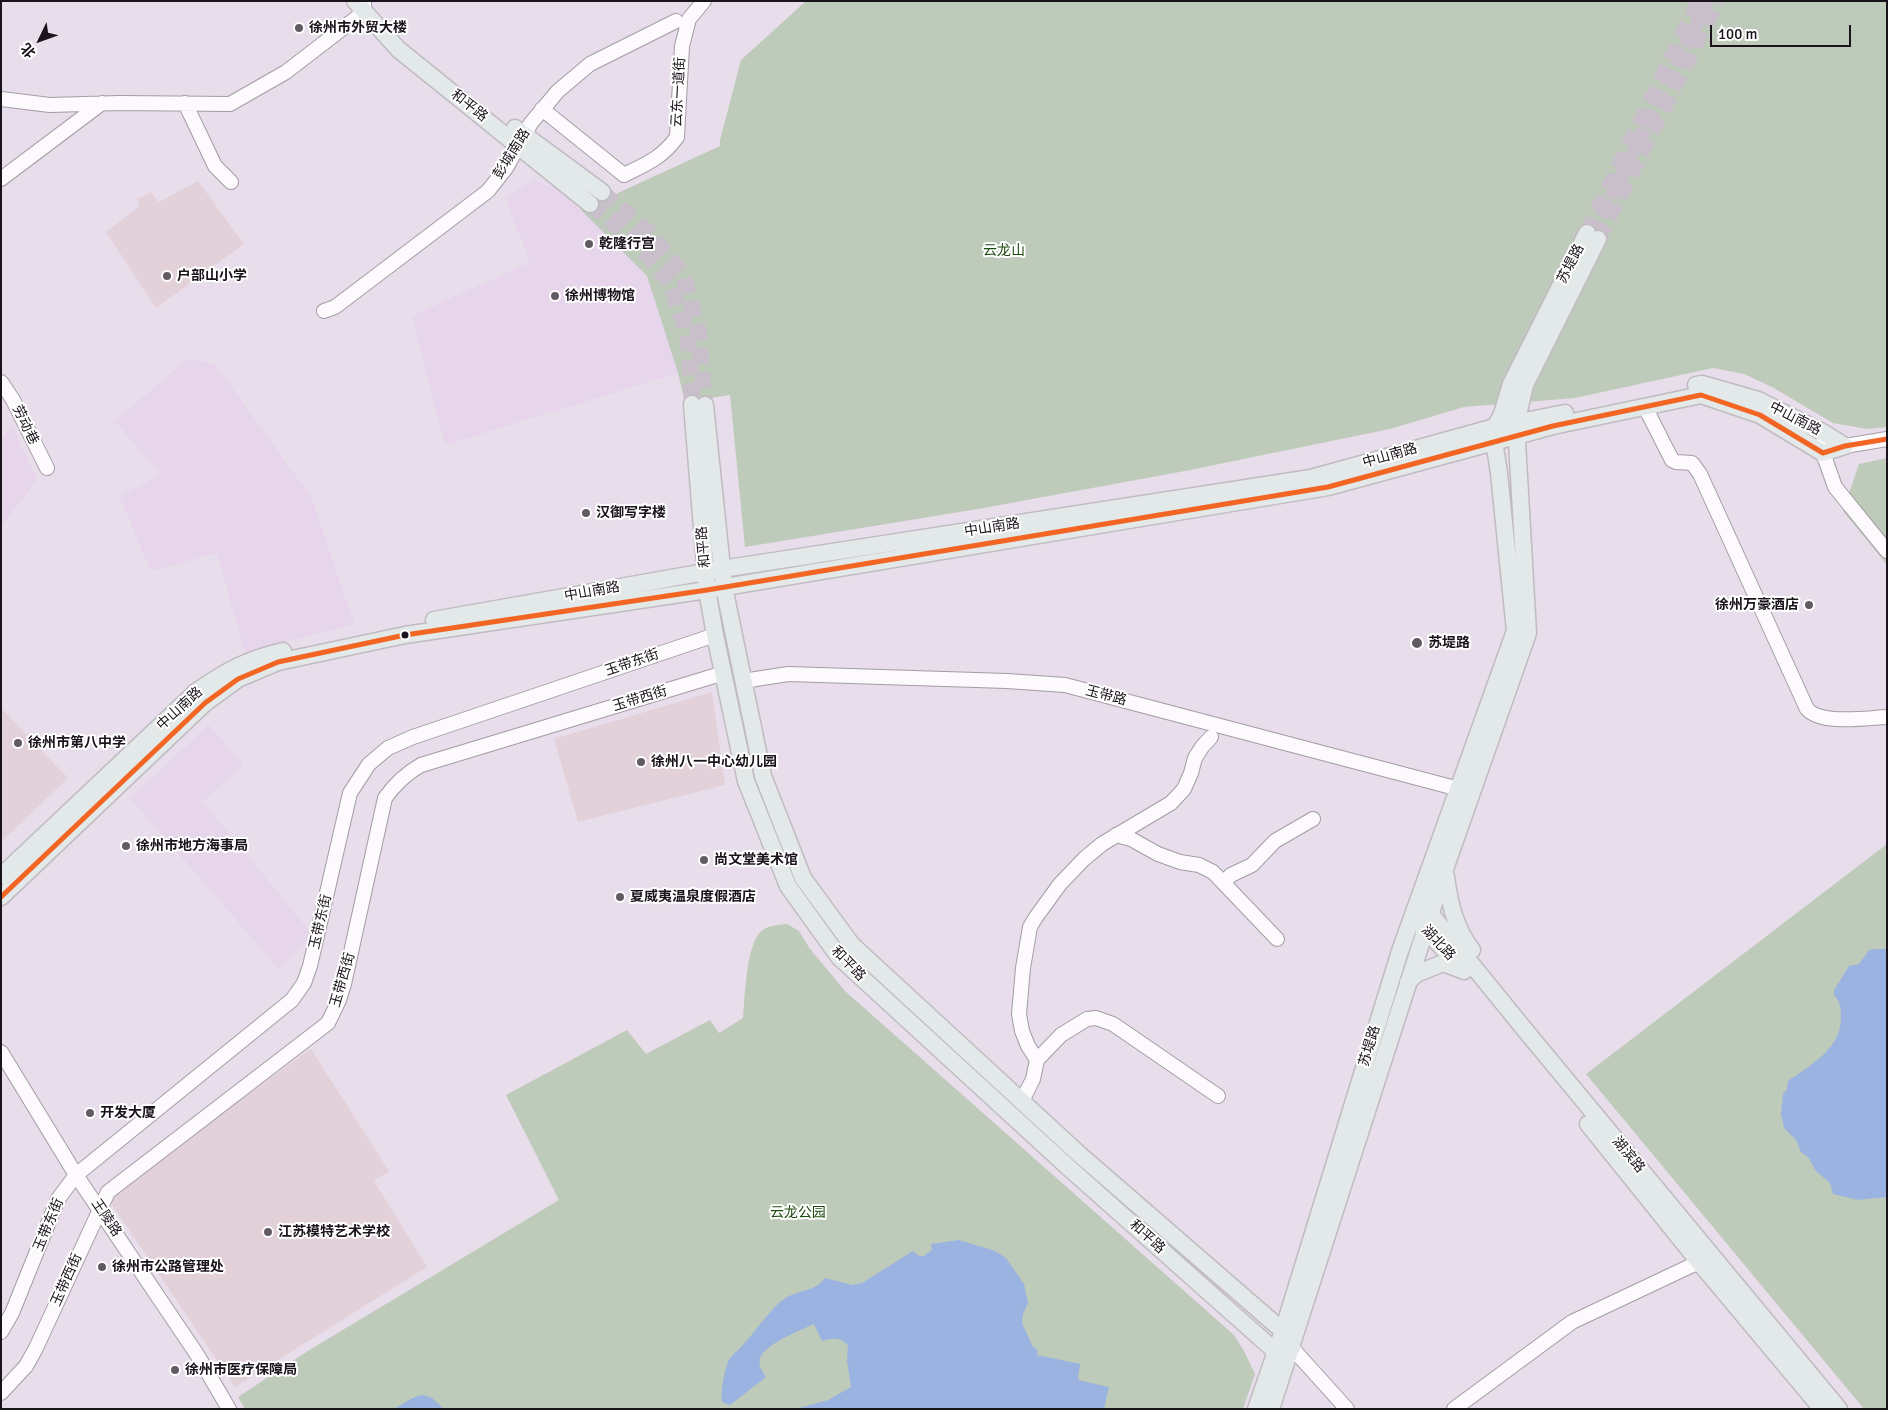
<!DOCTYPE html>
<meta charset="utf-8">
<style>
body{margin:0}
#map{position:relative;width:1888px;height:1410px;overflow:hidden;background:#e8ddea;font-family:Signika,"Noto Sans SC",sans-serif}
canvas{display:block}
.frame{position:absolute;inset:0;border:2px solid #1a131b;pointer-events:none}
.north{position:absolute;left:15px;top:15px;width:50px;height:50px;-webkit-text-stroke:4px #fff;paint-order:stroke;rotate:228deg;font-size:14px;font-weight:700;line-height:20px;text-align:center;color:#1a131b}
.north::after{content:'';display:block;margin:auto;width:18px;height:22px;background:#1a131b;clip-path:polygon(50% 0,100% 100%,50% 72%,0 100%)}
.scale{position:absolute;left:1710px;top:25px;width:141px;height:22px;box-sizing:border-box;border:2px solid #1a131b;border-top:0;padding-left:6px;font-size:15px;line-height:18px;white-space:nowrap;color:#1a131b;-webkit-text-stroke:4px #fff;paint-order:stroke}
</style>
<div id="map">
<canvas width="1888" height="1410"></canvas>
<div class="frame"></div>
<div class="north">北</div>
<div class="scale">100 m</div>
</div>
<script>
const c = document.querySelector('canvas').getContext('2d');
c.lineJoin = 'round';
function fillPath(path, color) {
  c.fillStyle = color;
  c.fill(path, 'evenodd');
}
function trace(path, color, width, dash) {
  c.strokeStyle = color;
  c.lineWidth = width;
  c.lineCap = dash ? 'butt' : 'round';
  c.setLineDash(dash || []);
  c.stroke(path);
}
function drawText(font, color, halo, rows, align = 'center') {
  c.font = font + ' Signika,"Noto Sans SC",sans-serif';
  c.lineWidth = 4;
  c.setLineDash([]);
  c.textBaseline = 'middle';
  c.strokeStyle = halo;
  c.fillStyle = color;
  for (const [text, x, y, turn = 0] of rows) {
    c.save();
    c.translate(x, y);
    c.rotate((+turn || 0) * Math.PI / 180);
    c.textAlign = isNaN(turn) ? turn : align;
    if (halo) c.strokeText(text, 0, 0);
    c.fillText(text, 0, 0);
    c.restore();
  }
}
fillPath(new Path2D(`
 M535,180l28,12 84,84 31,97 -233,72 -33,-129 118,-54 -25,-65z
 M187,359l28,5 96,133 43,127 -109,29 -28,-100 -66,18 -32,-75 30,-14 11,-8 -45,-53z
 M13,427l24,53 -36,46v-88z
 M209,725l34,40 -40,37 109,132 -33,35 -149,-171z`), '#e7d5eb');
fillPath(new Path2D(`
 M198,181l46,63 -88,64 -50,-76 34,-26 -3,-7 14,-7 8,10z
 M712,692l13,93 -147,37 -24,-83z
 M1,708l67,70 -67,64z
 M311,1049l78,122 -15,10 53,86 -192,120 -129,-191z`), '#e3d1da');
fillPath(new Path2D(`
 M806,1h1081v426l-20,2 -34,-6 -61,-36 -28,-13 -31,-6 -138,30 -111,9 -74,22 -205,42 -207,38 -233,38 -15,-152 -45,7 -7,-29 -31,-97 -66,-66 139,-64v-6l21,-80z
 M1887,458v107l-44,-54 16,-47z
 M1887,844v565h-23l-278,-335z
 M787,924l12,7 11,18 35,42 389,344 10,16 11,23 -12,35h-998l-7,-12 73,-48 248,-149 -53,-105 121,-65 19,24 64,-34 9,13 24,-15c2,-21 3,-79 21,-89 7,-4 15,-4 23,-5z`), '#becbba');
fillPath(new Path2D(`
 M1875,949h12v248l-29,3 -25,-6 -3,-11 -15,-13 -6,-12 -8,-6 -5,-12 -12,-12 -3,-14 2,-20 4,-5 1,-8c24,-17 53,-32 53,-64 0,-9 -1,-16 -7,-22v-5l15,-24 10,-2 10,-14z
 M959,1240l36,11 11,7 18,26 4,19 -5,11 -1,9 11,24 5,3 -1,5 43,9 -2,16 31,7 -5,22h-308l32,-9 23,-13 -4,-26 1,-16c-9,-8 -15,-7 -26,-4l-8,-17c-13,6 -49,20 -54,34 -2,7 2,13 6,19l-36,28 -8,-3c-2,-9 3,-35 7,-42 2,-4 7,-8 11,-12 13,-13 30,-39 44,-49 13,-9 31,-7 41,-21l27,7 10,-2 51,-32 6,5h5l8,-6 -1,-6z
 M423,1395l9,3 12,11h-51c11,-4 18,-13 30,-14z`), '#9bb3e0');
trace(new Path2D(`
 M1592,236l116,-235`), '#c9bfcb', 14, [14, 7]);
trace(new Path2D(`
 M602,192l44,38 37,44 16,59 6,72
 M590,204l44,36 36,42 18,56 4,66
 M1587,233l112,-232
 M1598,239l119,-238`), '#c9bfcb', 16, [16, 8]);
const minor = new Path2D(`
 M1,99l49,6 69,-2 111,1 56,-32 78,-60v-10
 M185,103l30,63 16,16
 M542,109l82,66c22,-11 38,-17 53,-38l5,-91 7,-27 15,-18
 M1,179l101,-76
 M324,311l11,-4 153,-116 18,-23 25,-45 27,-32 32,-27 86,-43
 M1,382l12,18 34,68
 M1645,407l27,53 4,2 16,1 8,11 107,235c14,16 59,9 80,8
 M1824,433l-1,20 12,34 52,64
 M1845,446l42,-7
 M743,681l45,-7 219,7 58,4 394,104
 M1116,835l15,4 27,15 22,8 19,3 14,7 64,67
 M1224,882l7,-7 21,-10 23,-24 38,-22
 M1,1052l75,123 122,181 31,53
 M1037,1060l-9,-14 -6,-15 -3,-17 4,-46 7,-41 6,-10 24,-33 24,-25 18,-15 69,-41 13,-14 7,-16 4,-15 7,-11 9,-10
 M1022,1101l11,-22 4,-19 24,-25 26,-16 9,-1 17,6 105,72
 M1,1332l11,-19 46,-114 18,-24 216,-175 12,-17 6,-17 40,-173 19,-29 19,-16 25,-11 302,-102
 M1292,1348l55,61
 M1,1393l25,-27 10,-18 72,-156 220,-169 11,-23 5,-16 41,-186c10,-14 20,-24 36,-33l303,-92
 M1454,1409l118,-87 127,-60`);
const major = new Path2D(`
 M355,1l43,48 192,155
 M515,128l87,64
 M1696,385l6,-1 56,16 66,33 21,13
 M692,404l15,186 8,45 31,146 42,105 51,71 229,210 207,184 17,-3 -9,-17 -204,-177 -227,-209 -49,-67 -40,-102 -39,-189 -19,-182
 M434,620l288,-51 589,-91 184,-51 70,-14
 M1,876l196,-185c31,-21 49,-31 86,-40
 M1446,876c3,26 9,53 26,74
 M1,897l204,-194 33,-24 40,-17 127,-27 302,-45 621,-103 225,-61 148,-31 59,20 63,38 22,-7
 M1425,907l100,123 314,379
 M1420,924l44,47
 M1408,982l8,-8 27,-11 19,7
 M1588,1124l111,138 123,147
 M1256,1409l27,-78 117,-380 115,-320 -16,-158 -5,-32 1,-14 7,-13 9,-30 76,-151
 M1271,1409l174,-540 83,-236 -12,-209 9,-39 73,-146`);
trace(minor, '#a49ca5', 16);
trace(major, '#c0bbc1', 19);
trace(minor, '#fcfafc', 14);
trace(major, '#e3e8e9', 16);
trace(new Path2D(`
 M1,897l204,-194 33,-24 40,-17 127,-27 302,-45 621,-103 225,-61 148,-31 59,20 63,38 22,-7 42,-7`), '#f26522', 5);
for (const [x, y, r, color] of [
 [299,28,5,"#625a63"],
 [589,244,5,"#625a63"],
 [167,276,5,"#625a63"],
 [555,296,5,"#625a63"],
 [586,513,5,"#625a63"],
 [1809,605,5,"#625a63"],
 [405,635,4.5,"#1a131b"],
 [1417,643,6,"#625a63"],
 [18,743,5,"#625a63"],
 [641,762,5,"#625a63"],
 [126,846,5,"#625a63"],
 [704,860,5,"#625a63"],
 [620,897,5,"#625a63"],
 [90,1113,5,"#625a63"],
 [268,1232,5,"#625a63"],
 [102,1267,5,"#625a63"],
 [175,1370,5,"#625a63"]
]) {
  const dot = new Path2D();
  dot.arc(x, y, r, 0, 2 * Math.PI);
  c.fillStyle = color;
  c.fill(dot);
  trace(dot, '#fff', 2);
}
drawText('bold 14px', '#1a131b', '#fff', [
 ["徐州市外贸大楼",309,28],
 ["乾隆行宫",599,244],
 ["户部山小学",177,276],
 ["徐州博物馆",565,296],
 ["汉御写字楼",596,513],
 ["徐州万豪酒店",1799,605,"right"],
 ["苏堤路",1428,643],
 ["徐州市第八中学",28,743],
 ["徐州八一中心幼儿园",651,762],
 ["徐州市地方海事局",136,846],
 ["尚文堂美术馆",714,860],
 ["夏威夷温泉度假酒店",630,897],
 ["开发大厦",100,1113],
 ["江苏模特艺术学校",278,1232],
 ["徐州市公路管理处",112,1267],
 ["徐州市医疗保障局",185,1370]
], 'left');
drawText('14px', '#1a131b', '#fff', [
 ["云东一道街",679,92,-87],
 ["和平路",469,106,38],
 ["彭城南路",512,154,-58],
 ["苏堤路",1571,264,-63],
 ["中山南路",1795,419,27],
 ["劳动巷",25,425,64],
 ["中山南路",1390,456,-16],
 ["中山南路",992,528,-9],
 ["和平路",704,547,-95],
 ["中山南路",592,592,-10],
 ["玉带东街",632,663,-19],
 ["玉带路",1106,696,15],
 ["玉带西街",640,699,-17],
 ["中山南路",180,709,-42],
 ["玉带东街",321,922,-77],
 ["湖北路",1438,943,47],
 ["和平路",848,964,46],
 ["玉带西街",343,980,-74],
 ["苏堤路",1370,1046,-73],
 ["湖滨路",1628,1155,50],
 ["王陵路",106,1218,56],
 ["玉带东街",49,1225,-67],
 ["和平路",1147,1237,42],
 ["玉带西街",67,1280,-66]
]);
drawText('14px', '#1e4b10', '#fff', [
 ["云龙山",1004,251],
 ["云龙公园",798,1213]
]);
</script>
